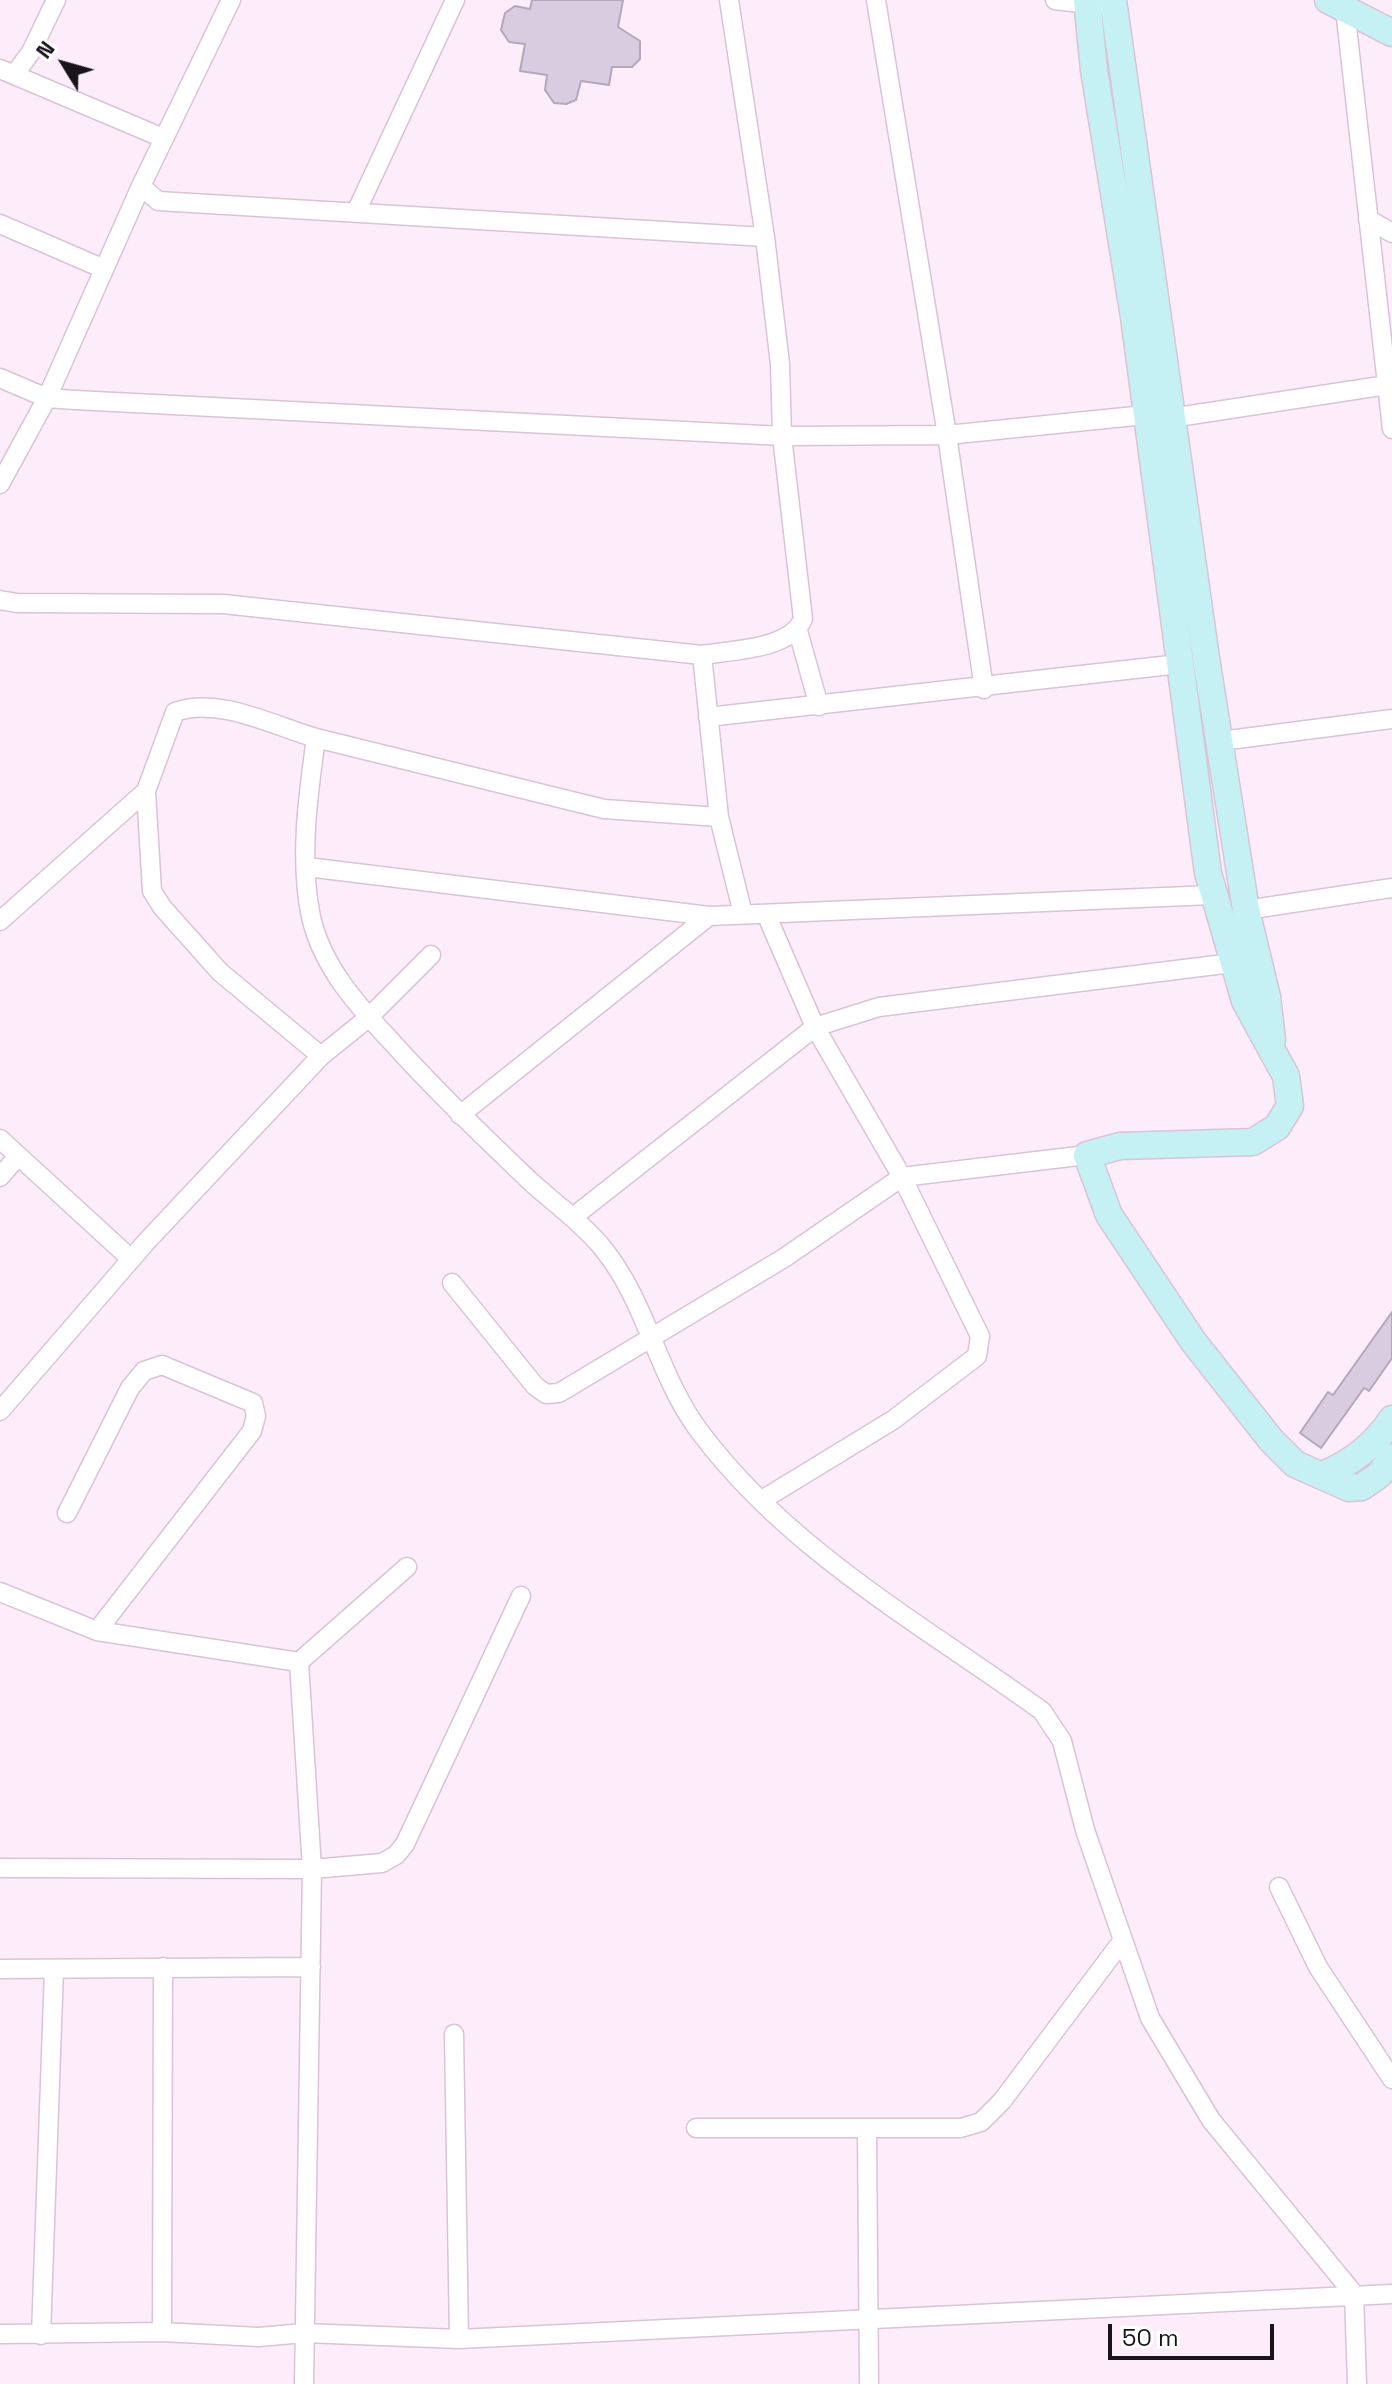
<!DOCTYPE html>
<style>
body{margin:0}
#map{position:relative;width:1392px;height:2384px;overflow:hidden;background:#fdedfb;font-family:"Space Grotesk",sans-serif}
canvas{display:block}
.north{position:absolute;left:24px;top:24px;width:80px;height:80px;-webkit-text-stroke:6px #fff;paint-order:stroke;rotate:307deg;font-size:22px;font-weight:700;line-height:32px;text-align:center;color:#1a1319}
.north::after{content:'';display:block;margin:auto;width:28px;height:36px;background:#1a1319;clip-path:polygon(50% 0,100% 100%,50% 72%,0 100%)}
.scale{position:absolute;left:1108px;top:2324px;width:166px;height:36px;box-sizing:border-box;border:4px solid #1a1319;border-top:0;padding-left:10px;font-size:24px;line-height:28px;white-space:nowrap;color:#1a1319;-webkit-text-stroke:6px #fff;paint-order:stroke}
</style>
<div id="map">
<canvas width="1392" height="2384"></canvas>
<div class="north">N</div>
<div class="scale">50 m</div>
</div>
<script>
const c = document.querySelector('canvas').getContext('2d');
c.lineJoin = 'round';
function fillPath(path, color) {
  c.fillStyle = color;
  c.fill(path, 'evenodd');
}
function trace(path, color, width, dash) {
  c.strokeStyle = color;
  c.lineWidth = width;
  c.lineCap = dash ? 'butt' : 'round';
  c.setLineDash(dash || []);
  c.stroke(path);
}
const building = new Path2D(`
 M532,0h91l-5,27 22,14v18l-8,8h-20l-3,18 -28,-4 -5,19 -10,4 -12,-1 -9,-13 2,-15 -27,-4 5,-27 -16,-2 -8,-12 4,-17 10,-7 15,3z
 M1392,1312v46l-23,33 -5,-3 -43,60 -21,-15 28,-41 5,3z`);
fillPath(building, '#d9cbe0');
trace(building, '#b5a7bb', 2);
const street = new Path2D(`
 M231,0l-90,186 17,15 607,36 -36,-237
 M876,0l71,435 198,-20 26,3 216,-33
 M1055,0l41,5
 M1345,9l47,420
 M0,69l163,69
 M14,75l17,-23 25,-52
 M356,212l99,-212
 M1368,219l24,14
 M0,224l104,45
 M765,237l15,127 2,72 165,-1 37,254
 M0,378l47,20 28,2 707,36 21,183c-13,31 -72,31 -101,36
 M0,484l47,-86 94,-212
 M0,600l17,3 206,1 479,51 17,162 -115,-8 -288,-71c-8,57 -17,122 -5,179 11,49 46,88 79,123 45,50 92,95 140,141 24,22 50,40 71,65 46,55 56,129 99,186 89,119 223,193 342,279l20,30 23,89 65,188 61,102 143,174 3,90
 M798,631l21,75
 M708,717l471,-53
 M316,738c-42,-12 -98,-42 -141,-26l-29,79 6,100 10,16 58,65 101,84
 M1221,741l171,-22
 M719,817l24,97
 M307,867l402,49 503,-21
 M1246,910l146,-22
 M766,914l49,113 87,150 185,-22
 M0,921l146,-130
 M460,1115l249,-199
 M0,1139l131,120
 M0,1177l18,-21
 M573,1217l242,-190 64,-20 353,-44
 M452,1283l83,103 11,8 13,-1 225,-135 118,-81 78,159 -3,20 -84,64 -131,80
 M0,1411l147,-170 174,-185 47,-38 63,-63
 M0,1592l97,39 155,-200 4,-15 -3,-13 -91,-38 -18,6 -14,17 -63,125
 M97,1631l202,31 108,-95
 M299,1662l13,207 -8,515
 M0,1868l312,1 70,-6 14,-8 9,-11 116,-248
 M1279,1887l39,80 74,112
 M0,1969l311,-2
 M454,2034l5,305
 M696,2128h265l20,-6 21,-21 121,-161
 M867,2131l2,253
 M162,2332l1,-365
 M0,2334l162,-2 97,5 45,-4 155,6 933,-45
 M41,2335l13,-365`);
const secondary = new Path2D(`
 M1087,0l7,70 40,247 74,556 37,128 41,75 4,30 -13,21 -24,15 -133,4 -33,9 22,60 84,126 78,99 24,24 54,24 13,-1 17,-12 13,-18
 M1113,0l93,658 40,252 21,87 5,43
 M1328,0l64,33
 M1323,1475c29,-13 51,-29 69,-56`);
trace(street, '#d8c4d6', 21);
trace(secondary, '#d8c4d6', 29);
trace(street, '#fff', 18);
trace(secondary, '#c6f1f4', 26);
</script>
